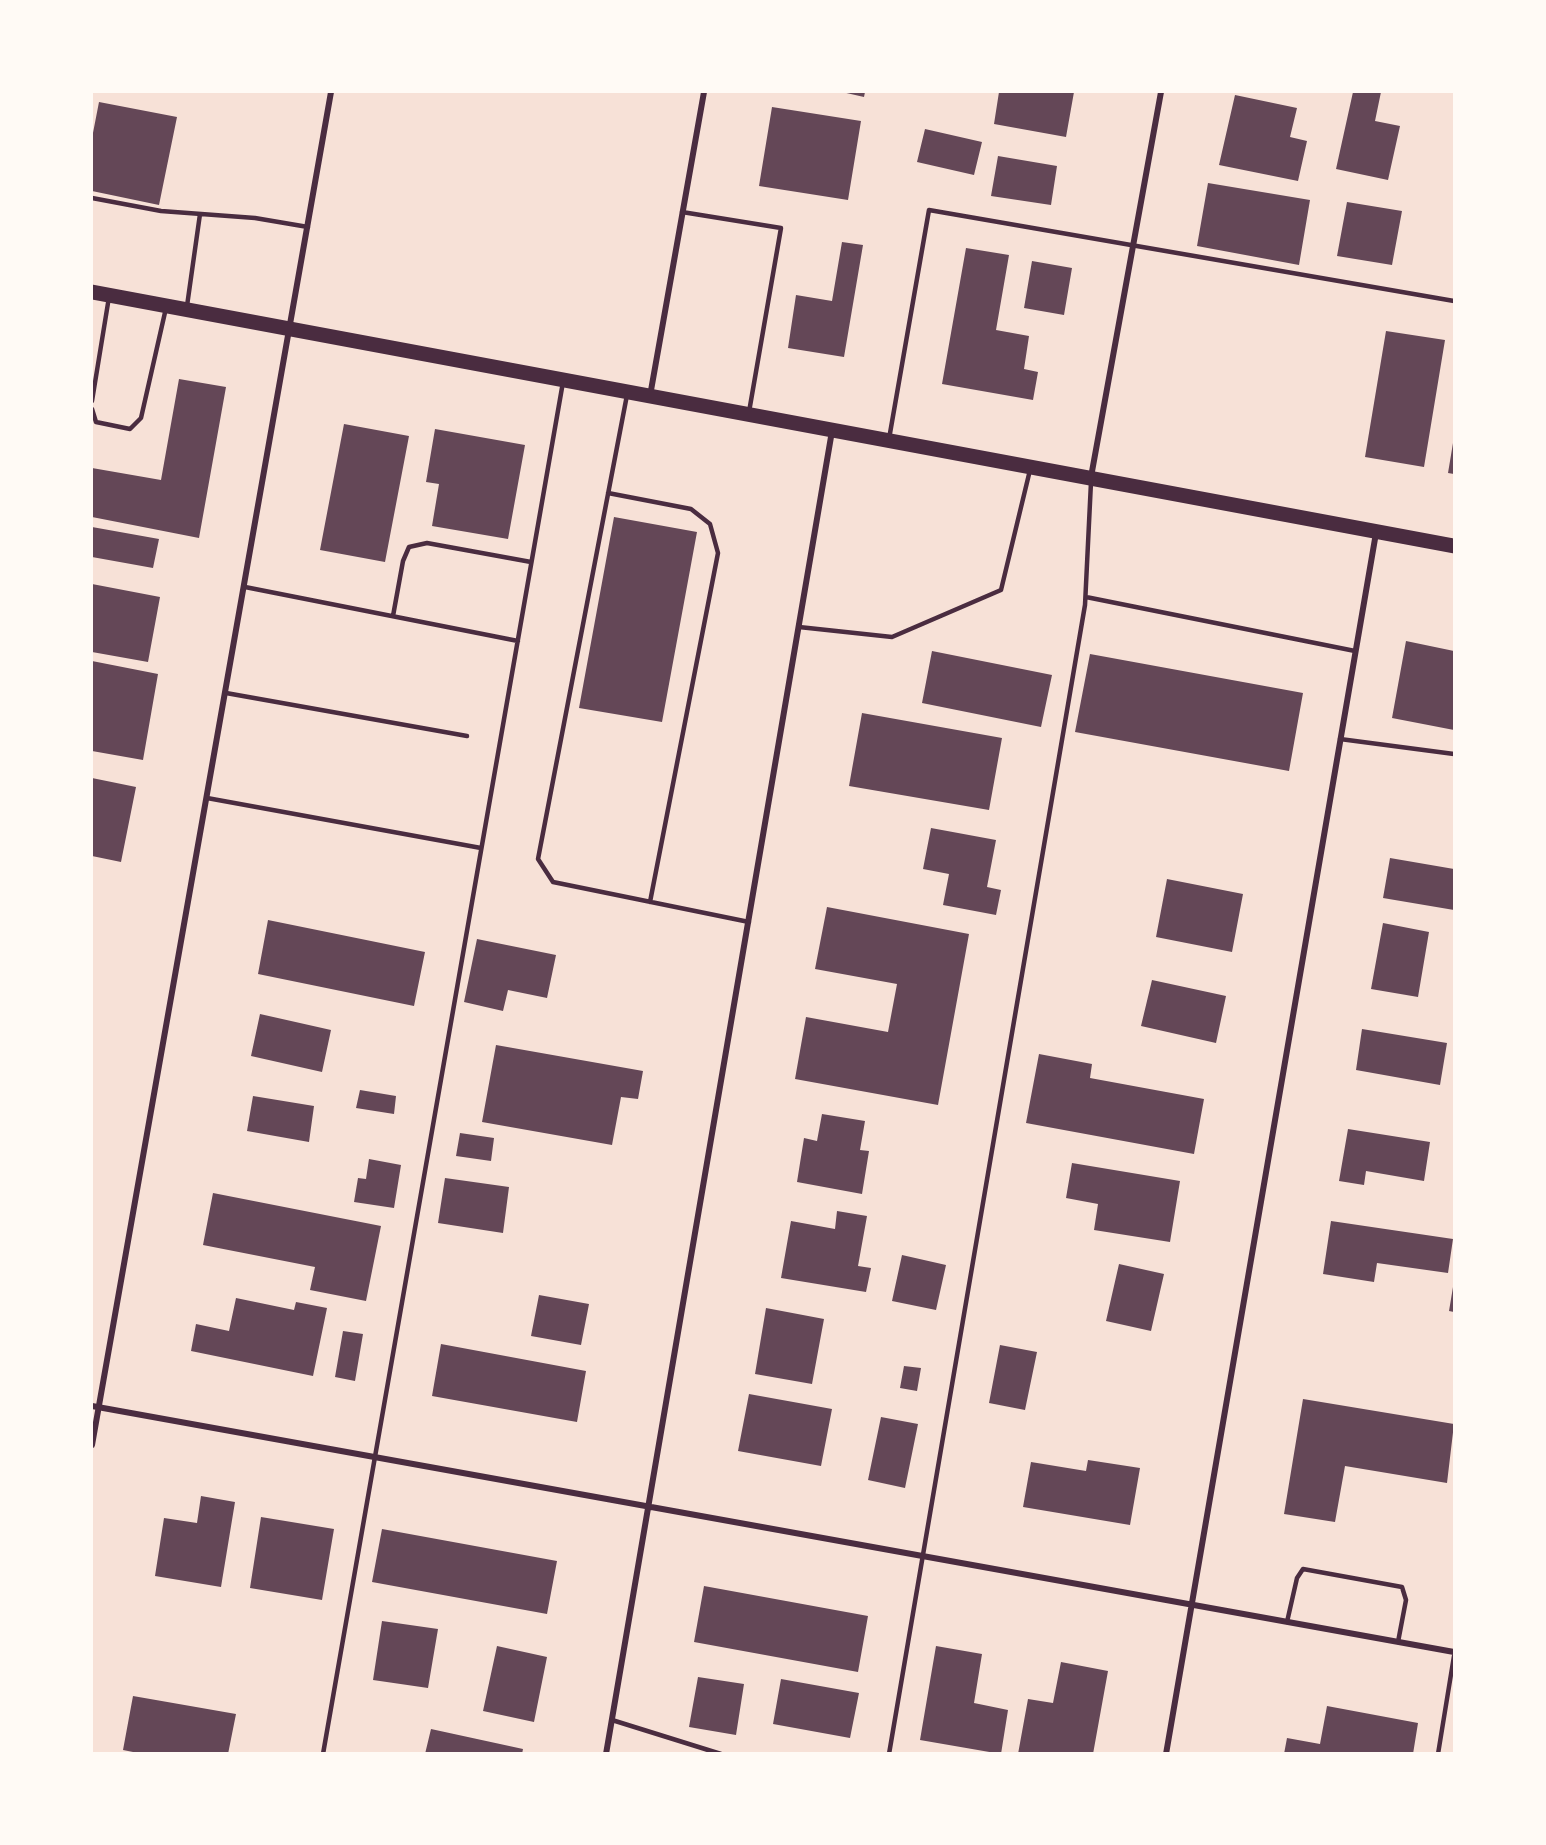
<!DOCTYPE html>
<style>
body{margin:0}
#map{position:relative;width:1546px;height:1845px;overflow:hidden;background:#f7e1d7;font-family:"Exo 2",sans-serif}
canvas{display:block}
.frame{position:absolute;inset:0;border:93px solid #fffaf5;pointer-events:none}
</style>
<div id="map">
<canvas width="1546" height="1845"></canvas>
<div class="frame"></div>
</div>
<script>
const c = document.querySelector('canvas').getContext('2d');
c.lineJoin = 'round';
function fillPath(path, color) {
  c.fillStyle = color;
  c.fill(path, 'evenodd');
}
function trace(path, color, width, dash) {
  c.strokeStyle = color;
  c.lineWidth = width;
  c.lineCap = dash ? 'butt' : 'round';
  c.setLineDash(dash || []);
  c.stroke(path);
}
fillPath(new Path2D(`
 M842,92h23l-1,5z
 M999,92h75l-8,45 -72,-13z
 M1353,92h28l-6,29 25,5 -12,54 -52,-11z
 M1235,95l62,13 -7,29 17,4 -9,40 -79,-16z
 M99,102l78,15 -18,88 -67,-14v-53z
 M772,107l89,14 -13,79 -89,-14z
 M925,129l57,13 -8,33 -57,-13z
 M998,156l59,10 -6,39 -60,-9z
 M1208,183l102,17 -11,65 -102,-19z
 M1347,202l55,9 -10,54 -55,-9z
 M842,242l21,3 -19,112 -56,-9 8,-53 36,6z
 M966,248l43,7 -13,75 33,6 -5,33 14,3 -5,28 -91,-16z
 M1032,261l40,7 -8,47 -40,-7z
 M1386,331l59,9 -21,127 -59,-10z
 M179,379l47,8 -27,151 -107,-21v-49l69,12z
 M344,424l65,12 -24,126 -65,-12z
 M435,429l90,16 -17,94 -76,-13 7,-42 -13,-2z
 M1453,443h1v31l-6,-1z
 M614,517l83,15 -35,190 -83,-14z
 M92,527l67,12 -6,29 -61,-11z
 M92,584l68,13 -12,65 -56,-10z
 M1406,641l48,10v79l-62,-12z
 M932,651l120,24 -11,52 -119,-24z
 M1090,654l213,39 -14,78 -214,-39z
 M92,661l66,13 -15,86 -51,-9z
 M862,713l140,25 -13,72 -140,-24z
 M92,778l44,9 -15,75 -29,-6z
 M931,828l65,12 -9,47 14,3 -5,25 -53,-10 6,-31 -26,-5z
 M1390,858l64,11v41l-71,-12z
 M1167,879l76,15 -11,58 -76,-15z
 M827,907l142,27 -31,171 -143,-26 11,-62 82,15 9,-48 -82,-15z
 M268,920l157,32 -11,54 -156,-32z
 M1383,923l46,9 -11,65 -47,-8z
 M477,939l79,16 -9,43 -39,-8 -5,21 -39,-9z
 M1152,980l74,16 -10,47 -75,-17z
 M260,1014l71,16 -9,42 -71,-16z
 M1362,1029l85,14 -7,42 -84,-15z
 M496,1045l147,26 -5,28 -17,-2 -9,48 -130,-23z
 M1039,1054l53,10 -2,14 114,21 -10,55 -168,-31z
 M360,1090l36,6 -2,18 -38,-6z
 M253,1096l61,10 -5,36 -62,-11z
 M822,1114l43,7 -5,29 9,1 -7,43 -65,-12 7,-44 13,3z
 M1348,1129l82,13 -6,39 -58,-10 -2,14 -25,-4z
 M460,1133l34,5 -3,23 -35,-5z
 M369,1159l32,6 -7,43 -40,-6 4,-24 8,1z
 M1072,1163l108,18 -10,61 -76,-12 4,-26 -32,-6z
 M445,1178l64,9 -6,46 -65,-10z
 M213,1193l168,33 -15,75 -56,-11 5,-23 -112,-22z
 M837,1211l30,5 -9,50 13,2 -5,24 -85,-14 10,-57 44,8z
 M1331,1221l122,18 -5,34 -71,-10 -3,19 -51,-8z
 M902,1255l44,10 -10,45 -44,-9z
 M1119,1264l45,10 -13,57 -45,-10z
 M1453,1287h1v25l-5,-1z
 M539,1295l50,9 -8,41 -50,-9z
 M236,1298l58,12 2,-8 31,6 -14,68 -122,-25 5,-27 33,7z
 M766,1308l58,11 -12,65 -57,-10z
 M343,1331l20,3 -8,47 -20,-4z
 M441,1344l145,27 -9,51 -145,-26z
 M1000,1345l37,7 -12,58 -36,-7z
 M904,1366l17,2 -4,23 -17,-3z
 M749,1394l83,15 -11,57 -83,-15z
 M1303,1399l151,25 -7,59 -102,-17 -10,56 -51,-8z
 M881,1417l37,7 -13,64 -37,-8z
 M1088,1460l52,8 -10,57 -107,-18 8,-45 55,9z
 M201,1496l34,6 -14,85 -66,-11 9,-58 33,5z
 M261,1517l73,12 -12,71 -72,-12z
 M382,1529l175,32 -10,53 -175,-32z
 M704,1586l164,30 -10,56 -164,-30z
 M382,1621l56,8 -10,59 -55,-8z
 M497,1646l50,11 -13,65 -51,-11z
 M936,1646l46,8 -8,49 34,7 -7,44 -81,-14z
 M1061,1662l47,9 -15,83h-75l10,-55 25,4z
 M698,1677l46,7 -8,51 -47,-8z
 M781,1679l78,14 -9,45 -77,-14z
 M133,1696l103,18 -8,40h-85l-20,-4z
 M1327,1706l91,17 -5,31h-129l3,-16 33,6z
 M431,1729l92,20 -1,5h-97z`), '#644757');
trace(new Path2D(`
 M92,198l69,13 94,7 53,9
 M682,212l99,16 -32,184
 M187,306l13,-92
 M627,395l-89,464 15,23 196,40
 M92,401l17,-104
 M92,409l4,13 34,7 11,-11 25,-110
 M889,439l40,-229 525,91
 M608,493l83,16 19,15 8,29 -68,349
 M245,587l273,54
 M1086,597l269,54
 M393,616l10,-55 6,-14 18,-4 104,19
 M799,627l93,10 109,-47 29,-120
 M226,693l241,43
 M1340,739l114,15
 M207,798l274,50
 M1287,1622l10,-44 6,-9 99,18 4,13 -8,42
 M612,1720l109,34
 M323,1754l240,-1372
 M889,1754l196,-1149 6,-123
 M1438,1754l16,-98`), '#4a2c40', 4.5);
trace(new Path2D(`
 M650,396l54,-304
 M1091,477l70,-385
 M92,1406l1362,246
 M92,1445l239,-1353
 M606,1754l226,-1323
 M1166,1754l210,-1221`), '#4a2c40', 6);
trace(new Path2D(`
 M92,292l1362,254`), '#4a2c40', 15);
</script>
